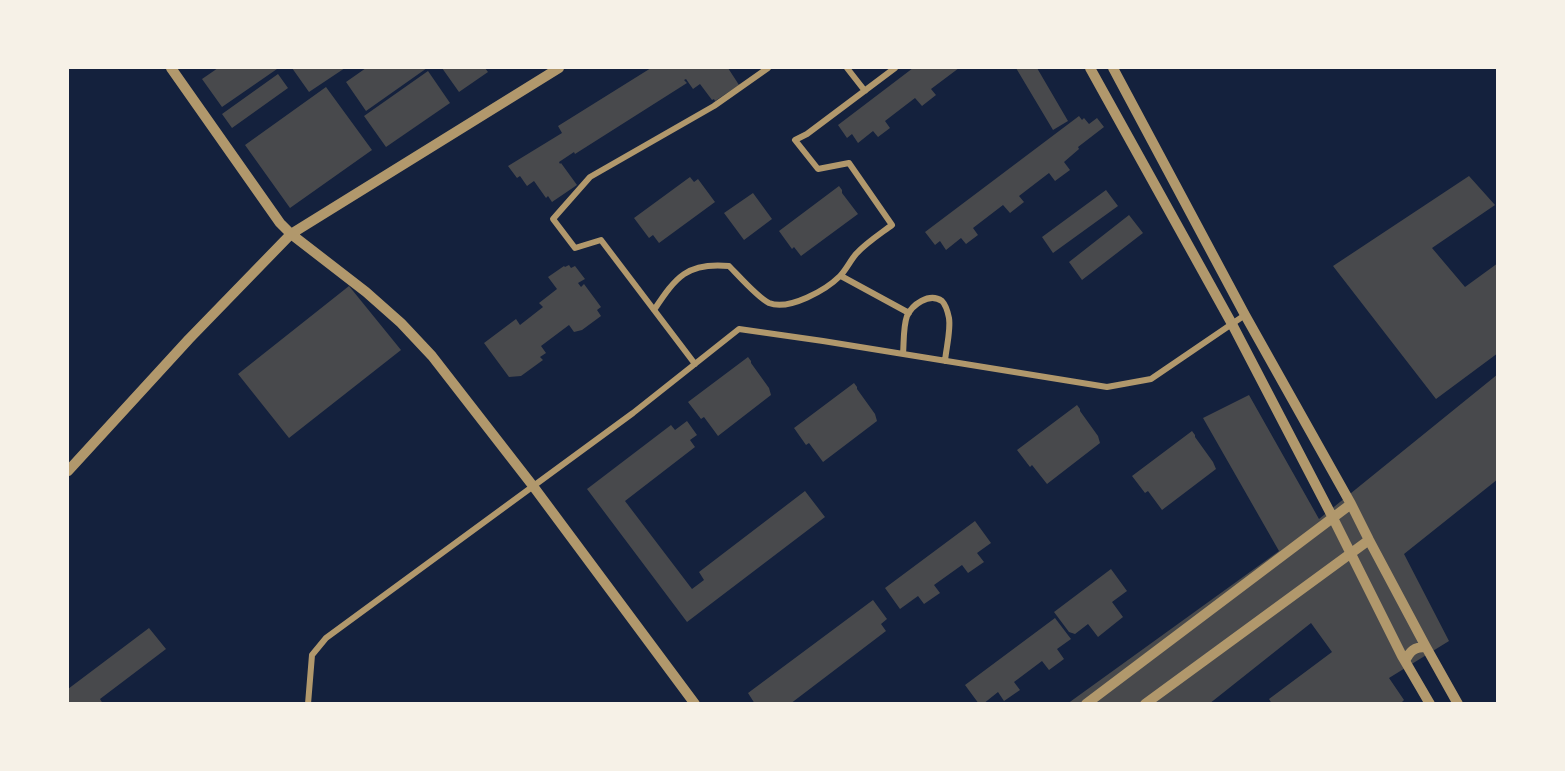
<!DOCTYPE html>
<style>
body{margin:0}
#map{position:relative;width:1565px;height:771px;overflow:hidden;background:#14213d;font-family:"Crimson Pro",serif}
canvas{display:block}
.frame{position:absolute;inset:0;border:69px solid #f6f1e7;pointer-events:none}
</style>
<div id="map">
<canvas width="1565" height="771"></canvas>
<div class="frame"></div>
</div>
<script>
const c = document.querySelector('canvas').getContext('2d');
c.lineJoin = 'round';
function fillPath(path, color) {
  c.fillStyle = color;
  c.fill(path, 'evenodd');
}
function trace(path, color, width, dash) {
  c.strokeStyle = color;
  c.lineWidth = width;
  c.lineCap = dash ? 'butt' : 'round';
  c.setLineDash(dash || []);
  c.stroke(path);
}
fillPath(new Path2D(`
 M218,68h57l2,1 -55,38 -20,-28z
 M292,68h53l-36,24z
 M366,68h61l-61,43 -20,-29z
 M442,68h43l3,4 -29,20z
 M651,68h77l11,17 -24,16 -1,-2 -2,1 -12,-16 -7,5 -7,-10 -2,1 3,3 -112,71 -1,-2 -15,10 1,2 1,-1 16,22 -25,17 -4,-6 -2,2 -12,-17 -7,5 -7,-10 -3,2 -9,-12 54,-33 -4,-7z
 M913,68h46l-28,21 5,6 -14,11 -7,-8 -30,23 5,7 -12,9 -5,-6 -15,12 -6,-9 -5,4 -9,-13z
 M1016,68h21l31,53 -15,9z
 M428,71l22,32 -64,44 -22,-31z
 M278,74l10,14 -56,40 -10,-14z
 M326,87l46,63 -82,58 -45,-63z
 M1079,116l3,4 2,-2 5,6 8,-6 7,9 -26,20 1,2 -15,13 6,8 -15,11 -6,-8 -30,23 5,6 -14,11 -7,-8 -30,23 5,7 -12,9 -5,-6 -15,12 -6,-9 -5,4 -10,-13z
 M1469,176l26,29 -63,43 33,39 33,-24v90l-62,46 -103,-133z
 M690,177l4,5 4,-3 17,23 -56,41 -6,-8 -4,3 -15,-20z
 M839,186l3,4v3l16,21 -57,42 -7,-9 -2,2 -13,-18z
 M1106,190l12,16 -65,47 -11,-16z
 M753,193l19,26 -28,21 -20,-27z
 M1129,215l14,18 -61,47 -13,-18z
 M569,265l2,3 4,-2 10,13 -7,4 3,4 3,-3 17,23 -4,3 4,6 -19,14 -8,2 -5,-7 -28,21 5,7 -6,4 3,3 -22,16 -12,1 -25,-34 32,-24 4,6 23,-18 -4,-4 18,-14 -9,-12 16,-11 1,1z
 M349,286l52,64 -112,88 -51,-64z
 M748,357l3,4v2l18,25 2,7 -53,41 -14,-19 -3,2 -13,-17z
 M1498,374v105l-94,75 45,87 -60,37 15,22 -4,4h-128l-3,-5 63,-47 -21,-29 -102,81h-142l212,-153 -76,-133 46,-23 70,124z
 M854,383l3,4v2l18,25 2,7 -54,41 -14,-19 -3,2 -12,-17z
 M1077,405l3,4v2l18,25 2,7 -53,41 -15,-19 -2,2 -13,-17z
 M687,421l10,14 -7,5 5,7 -70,54 67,88 12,-9 -5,-8 106,-81 20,26 -138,105 -100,-133 84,-64 4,5z
 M1192,431l3,4v2l18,25 3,7 -54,41 -14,-19 -3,2 -13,-17z
 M975,521l16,22 -14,10 7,9 -16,11 -6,-8 -28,20 6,8 -16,11 -6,-8 -18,13 -15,-21z
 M1111,569l16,22 -15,11 11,15 -25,20 -10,-13 -13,10 -6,-2 -15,-20z
 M873,600l14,19 -6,5 5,7 -96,73h-35l-7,-11z
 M1055,618l16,21 -14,10 7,10 -15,11 -7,-9 -28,21 6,8 -16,11 -6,-9 -15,12h-4l-14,-19z
 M149,628l17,21 -66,50 3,5h-35v-15z`), '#48494c');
trace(new Path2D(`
 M847,68l18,23
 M841,276l68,37
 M654,310c22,-33 33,-48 75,-44 9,9 29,32 40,37 20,8 57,-13 71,-27 6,-6 10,-15 16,-22 10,-11 24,-20 36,-29l-43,-62 -31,6 -23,-29 12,-6 88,-66
 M903,354c1,-11 0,-27 4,-38 5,-11 22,-24 35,-15 4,4 6,12 7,17 2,12 -3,31 -4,43
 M695,364l-94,-124 -26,8 -22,-29 37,-42 124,-71 54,-38
 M308,704l4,-49 14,-17 307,-225 106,-84 84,12 284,46 44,-8 94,-64`), '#b1986c', 6);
trace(new Path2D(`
 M171,68l109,155 11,11 75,58 35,31 31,33 101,130 162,218
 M1090,68l142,256 101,194 69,138 28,48
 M1113,68l132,247 106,189 18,36 57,107 32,57
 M68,471l121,-132 102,-105 268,-166
 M1405,661c5,-10 9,-14 21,-14
 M1086,704l265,-200
 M1145,704l224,-164`), '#b1986c', 10);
</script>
